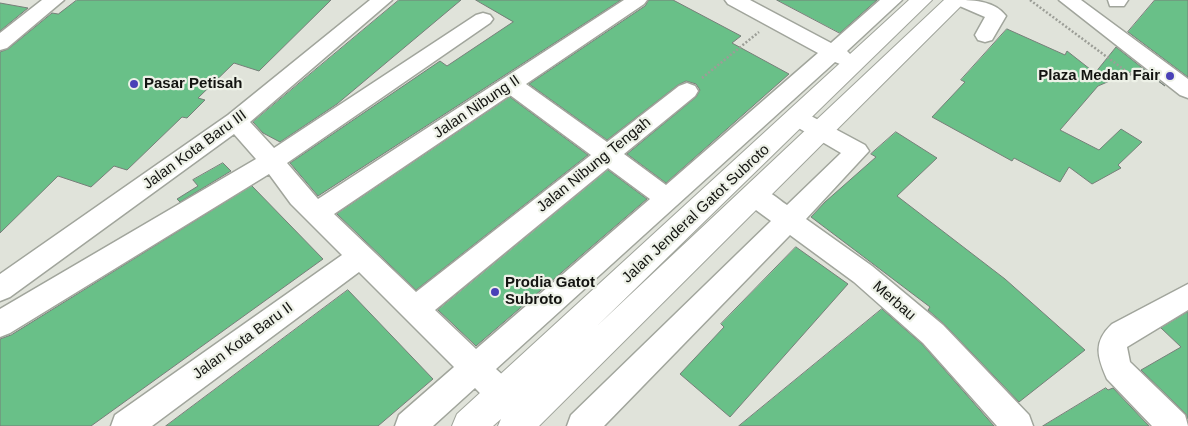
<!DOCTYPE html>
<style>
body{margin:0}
canvas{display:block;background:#e0e3da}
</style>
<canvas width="1188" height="426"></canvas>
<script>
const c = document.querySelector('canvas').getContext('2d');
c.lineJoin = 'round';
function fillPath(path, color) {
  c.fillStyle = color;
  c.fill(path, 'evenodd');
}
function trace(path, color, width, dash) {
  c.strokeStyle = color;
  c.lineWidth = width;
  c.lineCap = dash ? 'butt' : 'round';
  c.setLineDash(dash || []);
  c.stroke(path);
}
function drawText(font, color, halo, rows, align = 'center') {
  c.font = font + ' Arial,sans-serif';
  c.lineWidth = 4.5;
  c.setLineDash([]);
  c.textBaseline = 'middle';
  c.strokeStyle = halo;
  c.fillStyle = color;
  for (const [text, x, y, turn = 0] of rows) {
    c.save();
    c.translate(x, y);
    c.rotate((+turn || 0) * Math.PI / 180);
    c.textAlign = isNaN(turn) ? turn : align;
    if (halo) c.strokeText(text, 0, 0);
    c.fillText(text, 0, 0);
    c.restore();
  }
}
const building = new Path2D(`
 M77,0h254l-72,71 -25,-8 -36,35 7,2 -18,18 -5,-1 -55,53 -13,-4 -23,21 -33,-11 -58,57v-181l8,-3 44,-36 6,1z
 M399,0h62l-124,104 -57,38 -17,-9 -10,-11z
 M476,0h145l-303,196 -28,-33 150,-102 7,5 66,-44z
 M649,0h24l68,36 -9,7 57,31 -123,109 -39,-29 69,-57 4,-7 -4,-6 -10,-3 -8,4 -71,55 -78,-56 116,-78z
 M777,0h100l-37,33z
 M1155,0h33v77l-60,-45z
 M0,3l28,5 -28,23z
 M1007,29l58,26 2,-4 28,22 21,-26 49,39 -25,-18 -42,18 -38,44 39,20 22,-21 21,13 -24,23 3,3 -29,16 -23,-17 -9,15 -46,-24 -2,3 -80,-44 33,-35 -4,-2z
 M510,97l78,58 -172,135 -79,-76z
 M896,132l41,26 -40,38 108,83 80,71 -66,52 -75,-78 -16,-14 2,-3 -119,-90 14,-15 51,-45 -5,-3z
 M223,163l8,8 -51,31 -3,-3 21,-13 -5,-6z
 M608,170l39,29 -171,147 -38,-36z
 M252,186l71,73 -232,167h-91v-87l11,-4z
 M796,247l52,37 -118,133 -50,-43 44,-47 -3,-3z
 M348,290l85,89 -55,47h-212z
 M882,309l40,35 72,82h-255z
 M1188,312v107l-2,-5 -45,-44 40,-23 -20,-19z
 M1106,388l2,2 5,-2 36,38h-106z`);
fillPath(building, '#69c088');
trace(building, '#777f79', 1);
const minor = new Path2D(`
 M42,0h22l-57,48 -7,2v-17z
 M370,0h22l-142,122 24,26 202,-133 7,-2 7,2 3,4 -3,4 -203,140 31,36 306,-199h23l-3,4 -118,80 81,58 72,-56 8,-3 8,3 3,5 -3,5 -71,58 42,31 152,-132 -90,-49 -3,-4h25l81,43 49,-43h22l-55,51 8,8 -3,5 -7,2 -10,-4 -339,307 30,27 4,11 -4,11 -11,4 -11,-4 -29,-30 -42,38h-38l4,-11 55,-48 -95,-95 -207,154h-41l4,-11 227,-160 -51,-51 -22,-30 -259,159 -10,4v-28l256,-150 -22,-25 -224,163 -10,4v-27l228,-159zM510,95l81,60 -175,137 -82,-78zM608,168l42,31 -174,150 -41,-39z
 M952,0c20,0 42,0 54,16l-14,24 -7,2 -7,-2 -3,-5 10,-18 -30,-13z
 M1059,0h22l107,79v19l-8,-3z
 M1108,0h20l-4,6h-14z
 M798,109l67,36 4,6 -63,68 66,47 71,59 86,90 4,11h-36l-74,-83 -69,-61 -64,-47 -186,191h-37l4,-11 200,-194 -26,-19 -3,-7 3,-7c17,-5 29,8 42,17l54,-52 -51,-30 -3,-6 3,-6z
 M1188,284v26l-61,37 3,15 55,53 3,11h-36l-45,-47c-10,-23 -14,-37 5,-55z`);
const major = new Path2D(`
 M909,0h23l-335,326 347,-326h23l-428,426h-41l3,-7 -8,7h-41l5,-12z`);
trace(minor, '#a1a59c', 3);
trace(major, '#a1a59c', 2);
trace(new Path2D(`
 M1030,0l104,77
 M702,78l57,-46`), '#9c9e97', 2.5, [2, 2]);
fillPath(minor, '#fff');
fillPath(major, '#fff');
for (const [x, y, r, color] of [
 [1170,76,5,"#4a41b7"],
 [134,84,5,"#4a41b7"],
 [495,292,5,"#4a41b7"]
]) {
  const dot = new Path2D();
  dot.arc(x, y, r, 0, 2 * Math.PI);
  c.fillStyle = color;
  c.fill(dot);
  trace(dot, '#edf1e7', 2);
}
drawText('bold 15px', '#131411', '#edf1e7', [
 ["Plaza Medan Fair",1160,76,"right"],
 ["Pasar Petisah",144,84],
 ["Prodia Gatot",505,283],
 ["Subroto",505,300]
], 'left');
drawText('15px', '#131411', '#edf1e7', [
 ["Jalan Nibung II",477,107,-34],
 ["Jalan Kota Baru III",195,150,-36],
 ["Jalan Nibung Tengah",594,165,-39],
 ["Jalan Jenderal Gatot Subroto",696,214,-43],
 ["Merbau",894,301,41],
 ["Jalan Kota Baru II",243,341,-36]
]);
</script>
